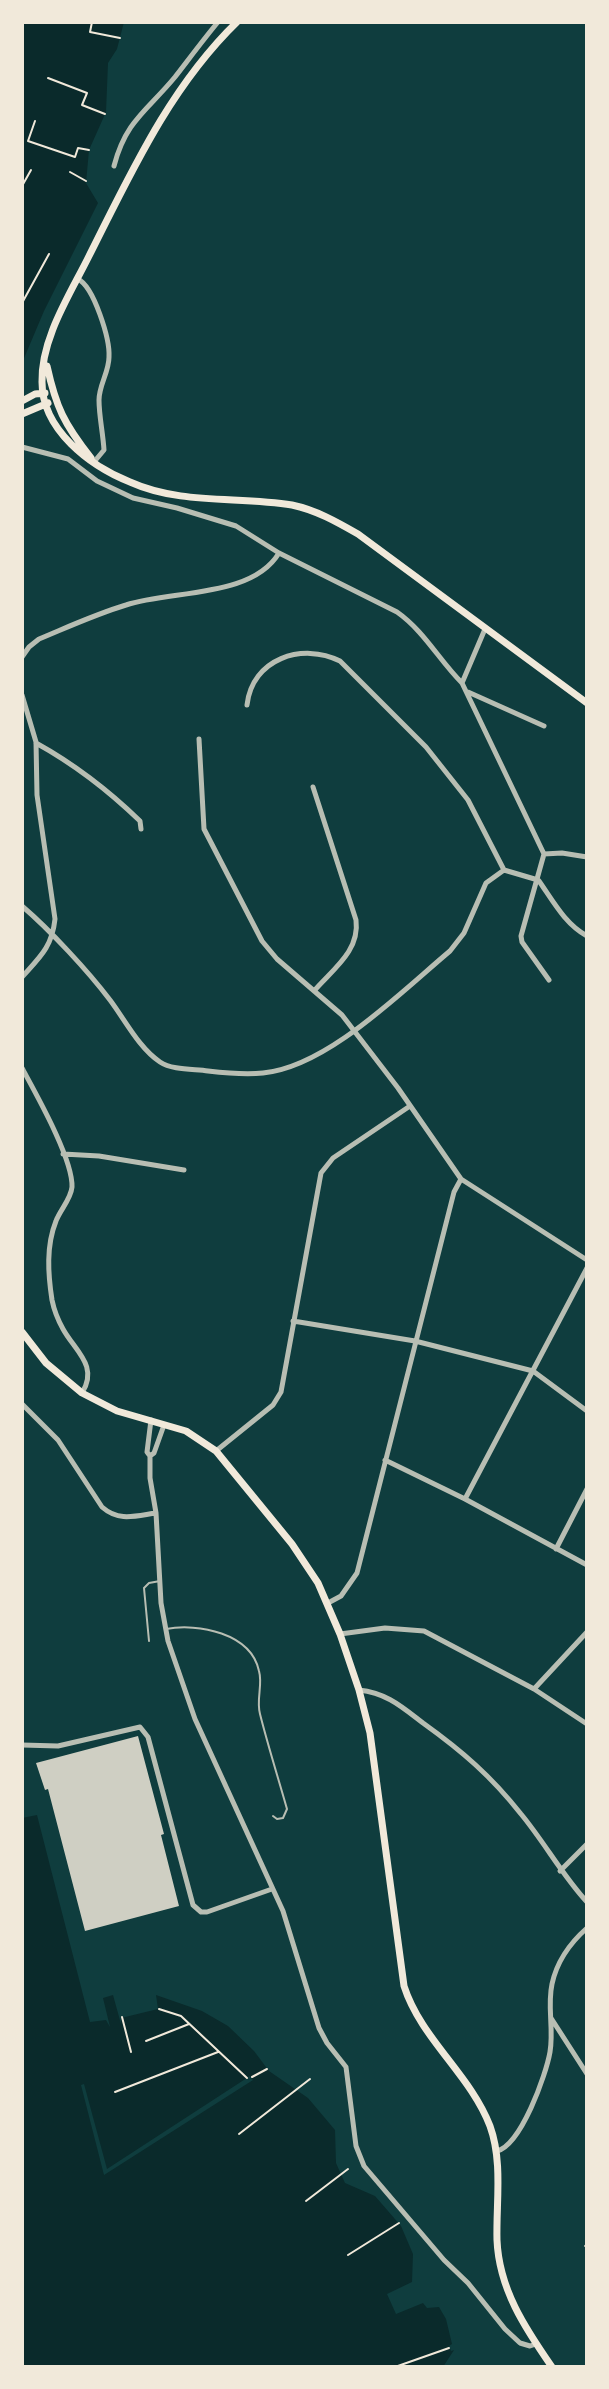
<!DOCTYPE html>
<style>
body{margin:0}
#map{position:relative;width:609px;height:2389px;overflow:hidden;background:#0f3d3e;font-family:"Fira Sans Condensed",sans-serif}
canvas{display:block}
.frame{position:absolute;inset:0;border:24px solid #f1e9da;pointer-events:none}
</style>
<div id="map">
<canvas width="609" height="2389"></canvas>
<div class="frame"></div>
</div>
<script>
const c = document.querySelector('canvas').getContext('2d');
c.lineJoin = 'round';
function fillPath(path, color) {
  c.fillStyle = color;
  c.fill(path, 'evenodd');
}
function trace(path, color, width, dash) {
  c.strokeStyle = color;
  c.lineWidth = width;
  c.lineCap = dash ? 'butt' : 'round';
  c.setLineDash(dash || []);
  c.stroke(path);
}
fillPath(new Path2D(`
 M22,22h102l-7,27 -9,14 -2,49 -17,38 -3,33 12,20 -54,108 -22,52z
 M37,1815l53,207 16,-2 4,7 -7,-29 10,-3 8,29v-6l37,-9 -2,-14 46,16 26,15 26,25 15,20 39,27 27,32 1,33 9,20 30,13 26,30 12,28 -1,28 -25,12 9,20 27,-11 4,5 12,-1 7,12 6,25 -3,2 2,5 3,-1 -11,17h-421v-549z`), '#0a2a2b');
fillPath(new Path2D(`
 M250,2076l3,4 -149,95 -23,-90 3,-1 23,85z`), '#0f3d3e');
fillPath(new Path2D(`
 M138,1736l26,98 -3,1 18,71 -94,25 -37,-142 -3,1 -9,-27z`), '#cfcfc3');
trace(new Path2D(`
 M92,22l-2,10 30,6
 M48,78l39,15 -5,12 23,9
 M35,121l-7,20 47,16 3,-9 11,2
 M70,172l16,9
 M22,186l9,-16
 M22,303l27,-49
 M159,2009l22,7 66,62
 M122,2017l9,35
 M146,2041l43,-17
 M252,2077l15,-8
 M115,2092l103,-40
 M239,2134l71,-55
 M306,2201l42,-32
 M348,2255l51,-32
 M395,2367l54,-19`), '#f1e9da', 2);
trace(new Path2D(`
 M166,1629c32,-6 85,4 93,42 4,14 -3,28 1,43 8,32 18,63 27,95l-4,9 -6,1 -4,-3
 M149,1641l-5,-53 5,-5 11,-2
 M585,2246l2,-1`), '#b8beb3', 2);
trace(new Path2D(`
 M114,166c12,-46 34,-56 61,-89 14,-18 28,-37 43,-55
 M78,279c16,8 32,60 31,78 0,15 -10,28 -10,43 0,16 4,33 5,50l-10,12
 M22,447l46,12 29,22 36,17 44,10 59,18 43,27 118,59c27,19 42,48 65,71l82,171 -23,82 1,6 27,38
 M22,657l7,-10 10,-8c29,-12 57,-25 87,-34 46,-15 126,-7 153,-52
 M462,683l23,-54
 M468,692l76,34
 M22,695l14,47 1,53 18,124c-3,28 -15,38 -33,58
 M247,705c5,-46 55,-63 93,-44l86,86 42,53 36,70
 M199,739l5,90 58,112 15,18 65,56 56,73 63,91 126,81
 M36,743c38,21 73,48 104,78l1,8
 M313,787l43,133c4,31 -23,49 -42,71
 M544,854l18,-1 25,4
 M539,881c14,20 26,43 48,55
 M22,906c28,24 66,65 88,94 15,20 29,48 50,62 12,8 33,7 48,9 17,2 37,4 55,2 64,-6 138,-81 187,-122l14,-18 22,-50 18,-13 34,10
 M22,1068c14,26 51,91 50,119 -1,12 -12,23 -16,34 -10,25 -8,53 -4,79 2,10 6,20 11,29 12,22 36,37 19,64
 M63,1154l36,2 85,14
 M293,1321l122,20 118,30 54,40
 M22,1404l36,36 44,67c17,15 33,9 54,6
 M151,1420l-4,32 3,4v22l6,35 5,90 7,38 27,78 88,192 36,117 8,15 19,24 10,79 8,20 80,94 24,23 37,46 15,14 10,3 6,-2
 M216,1451l57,-46 8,-13 40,-219 12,-15 77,-52
 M150,1456l4,-3 10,-28
 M385,1460l80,39 122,66
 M465,1499l122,-231
 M556,1549l31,-60
 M328,1603l13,-7 16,-23 97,-381 7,-13
 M340,1634l45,-6 39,3 110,58 53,35
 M534,1689l53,-57
 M359,1690c28,3 43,17 64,33 39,28 68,53 98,91 24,29 41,61 66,88
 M22,1745l36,1 82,-19 8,10 45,168 8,7h6l65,-23
 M560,1871l27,-27
 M551,2018l36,56
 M497,2151c24,-6 49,-76 53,-99 4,-23 -3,-45 2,-68 5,-23 18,-41 35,-56`), '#b8beb3', 5);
trace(new Path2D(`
 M237,22c-68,66 -107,153 -149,236 -19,38 -47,81 -46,124 0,48 48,84 88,100 51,23 108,14 162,23 24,5 45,17 66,29l229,169
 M47,366c9,41 17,58 44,92
 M22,401l13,-7 10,-1
 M22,414l26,-11
 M22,1332l24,31 36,30 35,18 69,20 30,20 76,93 26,39 22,51 19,56 11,43 34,253c17,53 66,88 86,140 13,36 6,77 7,114 2,49 28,88 55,127`), '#f1e9da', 7);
</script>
